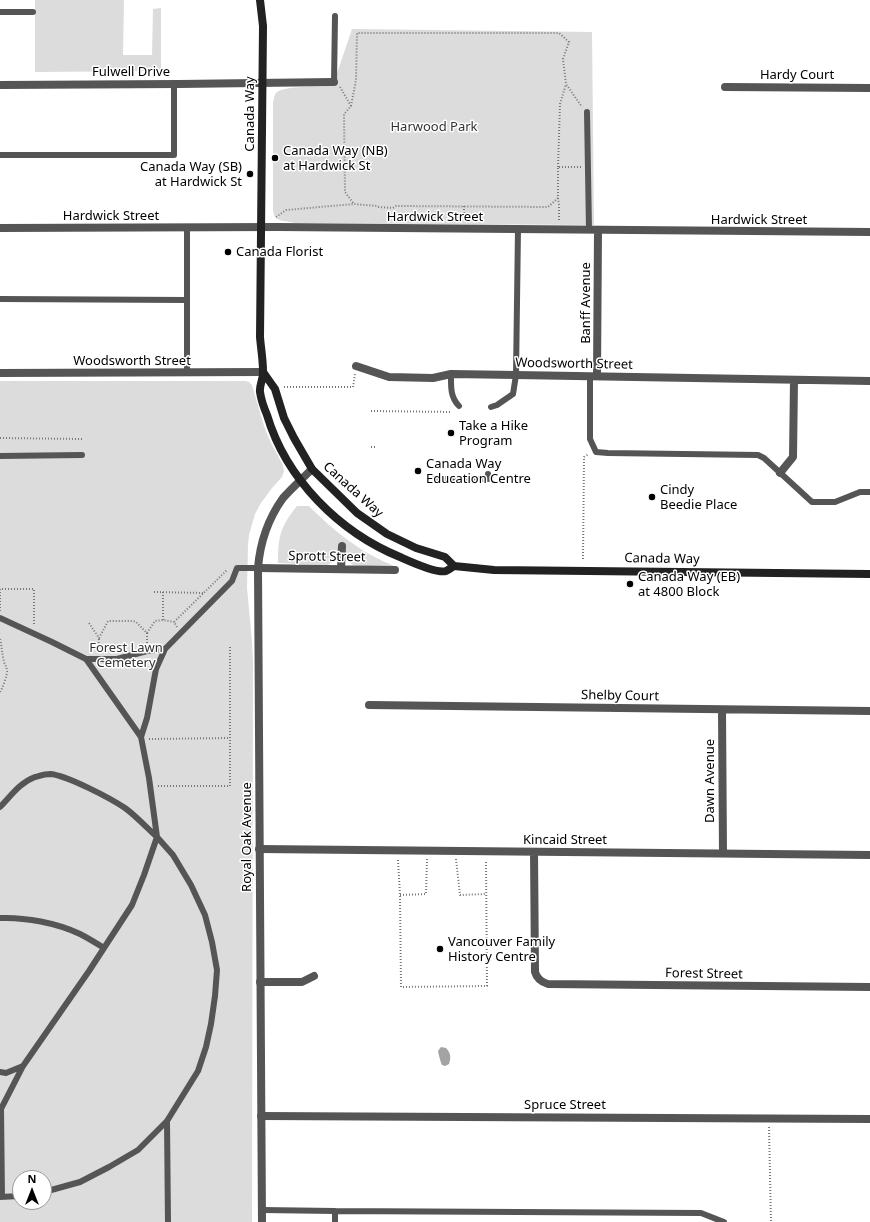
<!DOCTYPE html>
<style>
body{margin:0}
#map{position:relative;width:870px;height:1222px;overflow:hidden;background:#fff;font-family:"Noto Sans",sans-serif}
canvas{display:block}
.north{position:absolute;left:12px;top:1170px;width:40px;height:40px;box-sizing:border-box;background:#fff;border:1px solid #999;border-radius:50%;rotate:0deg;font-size:11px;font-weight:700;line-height:16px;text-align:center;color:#000}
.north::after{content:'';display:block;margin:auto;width:14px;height:18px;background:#000;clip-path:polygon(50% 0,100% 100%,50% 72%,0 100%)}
</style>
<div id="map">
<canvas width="870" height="1222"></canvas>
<div class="north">N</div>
</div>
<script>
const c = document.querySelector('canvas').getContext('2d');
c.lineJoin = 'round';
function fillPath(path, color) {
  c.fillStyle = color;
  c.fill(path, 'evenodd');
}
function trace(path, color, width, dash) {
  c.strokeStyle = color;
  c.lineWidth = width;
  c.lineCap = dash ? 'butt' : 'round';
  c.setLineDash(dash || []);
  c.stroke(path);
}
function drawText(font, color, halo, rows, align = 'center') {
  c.font = font + ' "Noto Sans",sans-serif';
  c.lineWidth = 3;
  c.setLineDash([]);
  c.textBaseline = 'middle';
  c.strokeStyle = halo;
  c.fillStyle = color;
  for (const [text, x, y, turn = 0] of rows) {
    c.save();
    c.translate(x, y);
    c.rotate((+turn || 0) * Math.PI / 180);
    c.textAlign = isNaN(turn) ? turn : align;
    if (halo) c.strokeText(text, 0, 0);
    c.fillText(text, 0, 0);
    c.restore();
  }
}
fillPath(new Path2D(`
 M35,0h89l-1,55h29l1,-46 8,-1v63l-126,1z
 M352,29l240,3 2,193 -300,-2c-9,-3 -20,0 -21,-13v-108c1,-3 1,-7 3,-9 7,-8 46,-6 58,-7v-4z
 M0,381h245l4,1 3,3 12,41 7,17 12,22 1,6 -2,6 -10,11 -11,15 -6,11 -6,21 -1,10 -1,43 5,53 1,21 -1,560h-252zM20,1178h24v24h-24z
 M297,506h12c26,26 51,46 85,60l-1,2 -40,-3c-9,-6 -8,-13 -8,-23h-6l-1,13 -2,4 -8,6 -50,-2c0,-26 2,-36 19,-57z`), '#dcdcdc');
fillPath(new Path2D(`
 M441,1047l5,1c5,5 5,10 3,16l-4,2 -3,-1c-1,-1 -4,-13 -4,-14z`), '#a3a3a3');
trace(new Path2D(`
 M340,87l11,19 -7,8 1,78 9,12 23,2 2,1 14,1 3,-2 152,1 10,-9v-31h23
 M351,106l5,-26 1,-47h202l10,9 -6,17 3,25 16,23
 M558,167l2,-63 6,-20
 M558,198l1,7v17
 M464,206v10
 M276,217l10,-7 68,-6
 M284,387h69l2,-13
 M371,411l81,1
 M0,438l83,1
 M371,447h5
 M583,559l1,-102 5,-3
 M154,592l50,1
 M163,592v28
 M0,611v-22h34v37
 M89,623l10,15 9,-17h25l3,1 11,11 8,-12 8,-1 11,2
 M177,627l-3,-5 53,-52
 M147,633v10
 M0,639c2,8 2,15 4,23 1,3 3,5 3,9 1,2 -5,19 -7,21
 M98,652l1,-14
 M149,739l81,-1
 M158,786h72v-141
 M456,859l4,36 26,-1
 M398,860l2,35 1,92 86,-1 -1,-125
 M400,895l26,-1 1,-35
 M769,1127l2,95`), '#777', 2, [1, 2]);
trace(new Path2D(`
 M0,12h33
 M334,82l1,-66
 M587,112l2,118
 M0,155h174v-71
 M0,299l187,1
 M187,373v-145
 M451,374c0,12 -1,23 8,32
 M590,376v63l6,13 12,1 150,2 6,3 48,44h23l25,-10h10
 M491,407l6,-2 16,-11 3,-19 2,-146
 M0,456l82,-1
 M429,479h59v-5
 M0,618l52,24 34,17 55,78 8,41 8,59 16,18 18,30 14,30 7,27 5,28 -2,26 -4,28 -5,23 -8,24 -31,50 -29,29 -29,17 -29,15 -36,10
 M86,659h31l30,-8 18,-2
 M141,737l6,-19 9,-49 9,-20 67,-68 5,-13h21
 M0,807c11,-11 19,-24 35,-30 4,-1 10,-3 15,-3 16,1 60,24 75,34 11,8 21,19 32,29l-13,38 -12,30 -43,66 -66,95 -22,43 1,88
 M0,918c25,-1 57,5 80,16 8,4 16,9 24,14
 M0,1072l6,1 17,-7
 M167,1121l1,101
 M0,1197l20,-1
 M262,1210l73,1
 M335,1222v-11l366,2 23,9`), '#555', 6);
trace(new Path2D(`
 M0,85l179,-1 155,-2
 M725,87l145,1
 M0,228l278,-1 592,5
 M356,366l33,11 44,1 18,-4 65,1 354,6
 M0,373l263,-1
 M597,376l1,-146
 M780,473l13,-16 1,-77
 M258,568l137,2
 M341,569l1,-23
 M369,705l501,6
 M722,710l1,143
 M259,849l611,6
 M534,852l1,120c2,7 6,10 13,12l322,3
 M260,982h42l12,-6
 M261,1116l609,3`), '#555', 8);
trace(new Path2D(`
 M262,1222l-4,-654c2,-25 10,-49 25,-70 9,-10 19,-19 29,-29`), '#555', 8);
trace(new Path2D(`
 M260,0l3,26 -3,311c1,12 3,23 3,34 1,7 -4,14 -3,21 1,7 4,16 7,23 19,64 72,117 133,142 9,4 37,17 46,14 3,-1 6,-4 8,-5
 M263,372l12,17 9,29 10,20 18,31 45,44 30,21 29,14 29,9 9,9 40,4 376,4`), '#222', 8);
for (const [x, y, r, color] of [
 [275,158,4,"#000"],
 [250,174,4,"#000"],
 [228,252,4,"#000"],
 [451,433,4,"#000"],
 [418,471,4,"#000"],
 [652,497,4,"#000"],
 [630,584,4,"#000"],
 [440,949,4,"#000"]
]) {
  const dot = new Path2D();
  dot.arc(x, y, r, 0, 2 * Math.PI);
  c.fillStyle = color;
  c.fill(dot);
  trace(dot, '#fff', 1.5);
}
drawText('13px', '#000', '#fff', [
 ["Fulwell Drive",131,72],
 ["Hardy Court",797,75],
 ["Canada Way",250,114,-90],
 ["Hardwick Street",111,216],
 ["Hardwick Street",435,217],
 ["Hardwick Street",759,220],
 ["Banff Avenue",586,303,-90],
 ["Woodsworth Street",132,361],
 ["Woodsworth Street",574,364,1],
 ["Canada Way",353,490,42],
 ["Sprott Street",327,557,1],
 ["Canada Way",662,559,1],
 ["Shelby Court",620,696,1],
 ["Dawn Avenue",710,781,-90],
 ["Royal Oak Avenue",247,837,-90],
 ["Kincaid Street",565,840],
 ["Forest Street",704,974,1],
 ["Spruce Street",565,1105]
]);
drawText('13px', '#333', '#fff', [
 ["Harwood Park",434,127],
 ["Forest Lawn",126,648],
 ["Cemetery",126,663]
]);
drawText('13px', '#000', '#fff', [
 ["Canada Way (NB)",283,151],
 ["at Hardwick St",283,166],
 ["Canada Way (SB)",242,167,"right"],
 ["at Hardwick St",242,182,"right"],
 ["Canada Florist",236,252],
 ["Take a Hike",459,426],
 ["Program",459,441],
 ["Canada Way",426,464],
 ["Education Centre",426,479],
 ["Cindy",660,490],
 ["Beedie Place",660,505],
 ["Canada Way (EB)",638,577],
 ["at 4800 Block",638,592],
 ["Vancouver Family",448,942],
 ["History Centre",448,957]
], 'left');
</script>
